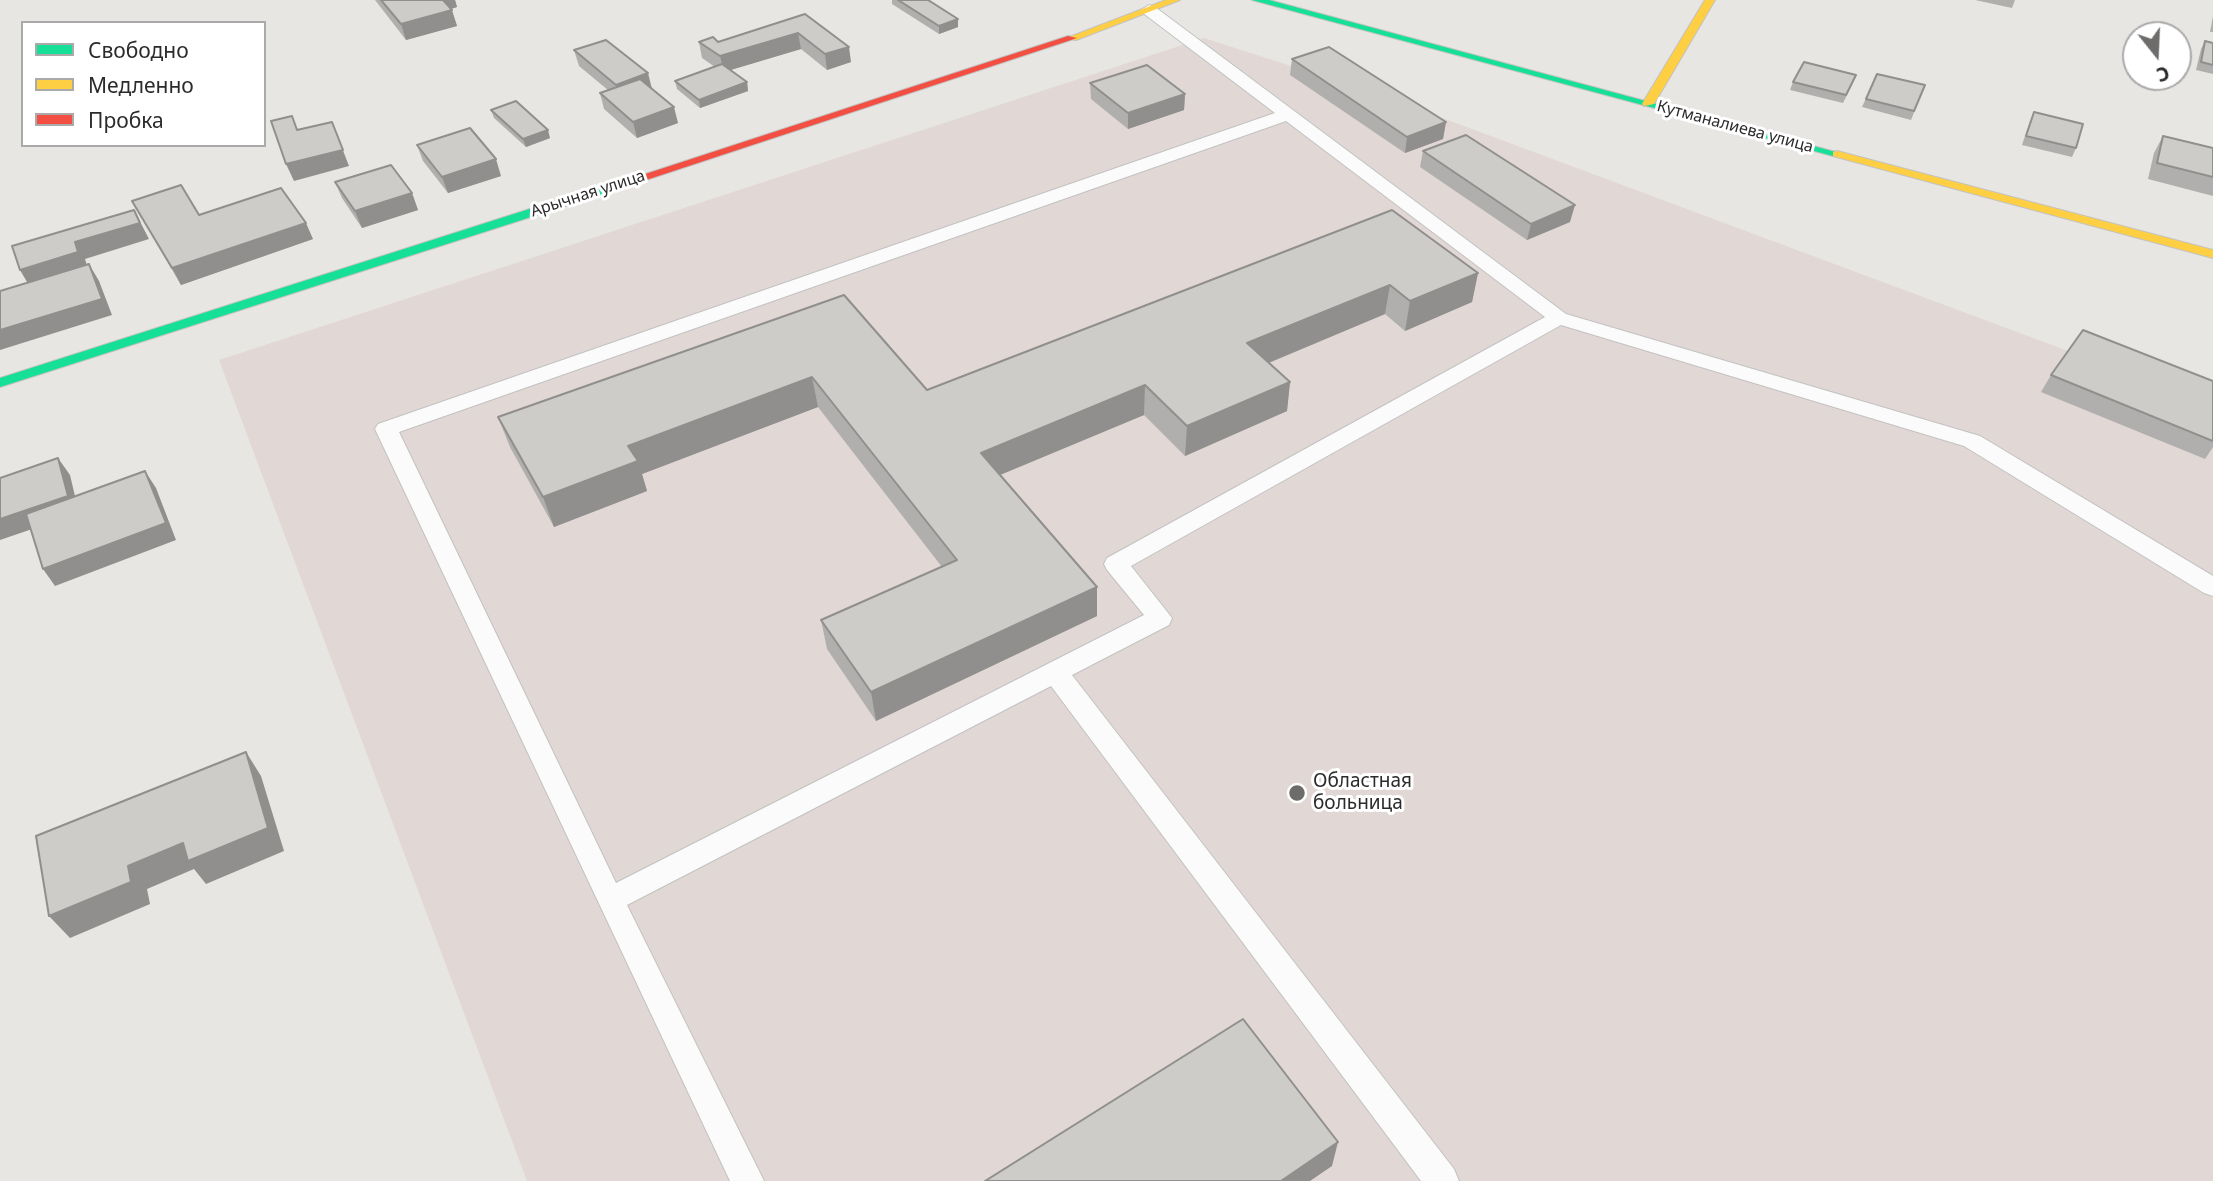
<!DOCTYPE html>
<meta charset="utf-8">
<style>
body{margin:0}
#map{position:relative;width:2213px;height:1181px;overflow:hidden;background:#e8e6e2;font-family:"Noto Sans",sans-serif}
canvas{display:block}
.legend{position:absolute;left:21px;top:21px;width:245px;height:126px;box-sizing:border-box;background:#fff;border:2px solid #aaa;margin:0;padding:9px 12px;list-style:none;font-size:21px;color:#2b2b2b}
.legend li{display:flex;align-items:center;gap:14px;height:35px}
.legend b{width:35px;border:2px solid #aaa}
.north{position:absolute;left:2122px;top:21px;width:70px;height:70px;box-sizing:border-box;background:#fff;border:2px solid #aaa;border-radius:50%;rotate:162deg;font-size:19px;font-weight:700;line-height:28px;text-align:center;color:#2b2b2b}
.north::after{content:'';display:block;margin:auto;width:24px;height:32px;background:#6d6c6b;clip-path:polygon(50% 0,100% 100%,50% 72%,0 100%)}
</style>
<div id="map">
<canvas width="2213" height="1181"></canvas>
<ul class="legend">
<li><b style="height:9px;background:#16e098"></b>Свободно</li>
<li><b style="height:9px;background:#ffcf43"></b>Медленно</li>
<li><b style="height:9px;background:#f24e42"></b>Пробка</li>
</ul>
<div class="north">С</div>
</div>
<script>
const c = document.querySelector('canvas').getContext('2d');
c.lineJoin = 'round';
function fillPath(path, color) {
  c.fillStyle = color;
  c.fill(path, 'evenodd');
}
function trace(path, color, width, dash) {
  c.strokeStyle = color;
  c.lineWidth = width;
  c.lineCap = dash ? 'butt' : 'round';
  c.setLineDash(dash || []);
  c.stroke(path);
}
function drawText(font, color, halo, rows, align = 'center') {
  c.font = font + ' "Noto Sans",sans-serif';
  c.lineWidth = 6;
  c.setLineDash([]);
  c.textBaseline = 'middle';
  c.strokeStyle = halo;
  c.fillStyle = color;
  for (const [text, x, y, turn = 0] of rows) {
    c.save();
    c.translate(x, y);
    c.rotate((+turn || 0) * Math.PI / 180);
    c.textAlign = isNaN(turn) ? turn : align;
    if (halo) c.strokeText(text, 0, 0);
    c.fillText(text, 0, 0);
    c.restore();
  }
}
fillPath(new Path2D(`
 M1204,38l174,56 835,311v776h-1686l-308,-821z`), '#e1d7d5');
const lane = new Path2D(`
 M1149,5l6,2 411,307 414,122 233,140v20l-9,-3 -240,-147 -403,-121 -430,241 41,52 -3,7 -97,50 382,494 5,12h-38l-370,-495 -424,219 137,276h-34l-355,-752 3,-5 897,-311 -132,-100 -2,-3zM1286,121l259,196 -438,241 -3,6 3,6 37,45 -528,268 -217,-451z`);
const fast = new Path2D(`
 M1252,0h17l574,154 -2,2h-8z
 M633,176l6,4 -2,3 -637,204v-9z`);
const slow = new Path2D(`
 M1166,0h14l-104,40 -9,-2z
 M1705,0h10l-61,104 -10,2 -2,-2z
 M1837,151l376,99v8l-380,-102v-4z`);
const jam = new Path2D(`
 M1068,36l9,2 -440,145 -4,1 -6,-4z`);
trace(lane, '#c2c2c2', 2);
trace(fast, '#c2c2c2', 2);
trace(slow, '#c2c2c2', 2);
trace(jam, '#c2c2c2', 2);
fillPath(lane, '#fcfbfb');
fillPath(fast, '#16e098');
fillPath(slow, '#ffcf43');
fillPath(jam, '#f24e42');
fillPath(new Path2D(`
 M375,0h80l2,7 -6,2 6,17 -51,14z
 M892,0h36l30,19v8l-19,7 -47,-30z
 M1975,0h40l-3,8z
 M805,14l46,48 -24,8 -26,-21 -71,21 17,12 1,9 -48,17 -23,-19 -2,-8 40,-14 -13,-9 -3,-16h19z
 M2213,16v16h-3z
 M2205,41l8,2v31l-17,-4 5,-21z
 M574,50l78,39 26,34 -41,15 -33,-29 -4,-16 8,-3 -29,-24z
 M1292,59l154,63 -3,17 -38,14 -115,-78z
 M1877,74l48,11 -14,35 -49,-13z
 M1793,82l60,1 -10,20 -53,-13z
 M1090,83l95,11 -1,16 -56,19 -37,-30z
 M491,110l59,28 -24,9 -32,-29z
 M2034,112l42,36 -4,9 -50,-12 8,-24z
 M2163,136l50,12v48l-65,-17 6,-26z
 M417,145l84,31 -53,17 -25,-32z
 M1423,151l147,71 -43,18 -107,-73z
 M335,182l77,11 6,17 -56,18 -20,-30z
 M132,201l67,14 114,24 -132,46z
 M1392,210l86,63 -6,29 -67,29 -20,-17 -116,49 21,19 -3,29 -102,45 -41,-41 -144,60 97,112v29l-221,105 -49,-72 -6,-29 121,-53 -124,-160 -176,67 5,17 -93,36 -44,-80 -12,-30 346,-122 83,95z
 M2051,375l162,6v66l-8,12 -164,-67z`), '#b0afad');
fillPath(new Path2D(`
 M441,0h14l2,7 -13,4z
 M452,10l5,16 -51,14 -5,-16z
 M958,19v8l-19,7v-8z
 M798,33l3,16 -77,23 -4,-16z
 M849,47l2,15 -24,8 -2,-16z
 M648,73l4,16 -32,12 -4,-16z
 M747,82l1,9 -48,17 -1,-8z
 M1185,94l-1,16 -56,19v-16z
 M674,107l4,16 -41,15 -4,-16z
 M332,122l17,44 -55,15 -8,-17z
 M1446,122l-3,17 -38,14 2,-16z
 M548,130l2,8 -24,9 -3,-8z
 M496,159l5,17 -53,17 -6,-16z
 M412,193l6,17 -56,18 -7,-17z
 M1575,205l-5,17 -43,18 4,-16z
 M134,210l15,29 -64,20 3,10 -58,18 -10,-17z
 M306,223l7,16 -132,46 -9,-17z
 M89,264l10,17 13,34 -112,35v-20z
 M1478,273l-6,29 -67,29 5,-30z
 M1390,285l-5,29 -141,59 3,-30z
 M812,377l6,30 -176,67 5,17 -93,36 -11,-30 85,-51z
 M1290,382l-3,29 -102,45 2,-30z
 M1145,385l-1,30 -161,67 -2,-29z
 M58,458l12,17 9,38 -79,27v-21z
 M145,471l11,17 20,52 -121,46 -12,-17z
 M1097,587v29l-221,105 -5,-29z
 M246,752l15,24 23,75 -78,33 -12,-15 -47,20 3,15 -80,34 -21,-22 79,-50z
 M1338,1142l-6,24 -22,15h-29z`), '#908f8d');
const building = new Path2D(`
 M381,0h62l9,10 -51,14z
 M898,0h30l30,19 -19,7z
 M805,14l44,33 -24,7 -27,-21 -78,23 -21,-14 14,-5 5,5z
 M606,40l42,33 -32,12 -42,-35z
 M2205,41l8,2v22l-12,-3z
 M1329,47l117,75 -39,15 -115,-78z
 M1804,62l52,13 -10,20 -53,-13z
 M722,64l25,18 -48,18 -24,-19z
 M1147,65l38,29 -57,19 -38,-30z
 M1877,74l48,11 -11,26 -48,-12z
 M640,79l34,28 -41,15 -33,-29z
 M516,101l32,29 -25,9 -32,-29z
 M2034,112l49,12 -7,24 -50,-12z
 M292,116l5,14 35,-8 11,28 -57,14 -15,-43z
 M470,128l26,31 -54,18 -25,-32z
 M1466,135l109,70 -44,19 -108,-73z
 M2163,136l50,12v29l-56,-14z
 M391,165l21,28 -57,18 -20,-29z
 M181,185l18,30 82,-27 25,35 -134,45 -40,-67z
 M134,210l6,13 -65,19 3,10 -58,18 -8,-24z
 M1392,210l86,63 -68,28 -20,-16 -143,58 43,39 -103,44 -42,-41 -164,68 116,134 -226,105 -50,-72 136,-60 -145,-183 -184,69 10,15 -95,36 -45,-80 346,-122 83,95z
 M89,264l13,35 -102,31v-39z
 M2083,330l130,51v60l-162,-66z
 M58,458l10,38 -68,23v-41z
 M145,471l21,52 -123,46 -17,-55z
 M246,752l22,76 -80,33 -5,-18 -55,23 3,16 -82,34 -13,-80z
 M1243,1019l95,123 -57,39h-296z`);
fillPath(building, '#cdccc9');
trace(building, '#908f8d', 2);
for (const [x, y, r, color] of [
 [1297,793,9,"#6d6c6b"]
]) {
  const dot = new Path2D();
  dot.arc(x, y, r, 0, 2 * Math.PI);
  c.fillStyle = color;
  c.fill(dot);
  trace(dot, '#fff', 2.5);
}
drawText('16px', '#2b2b2b', '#fff', [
 ["Кутманалиева улица",1735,127,15],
 ["Арычная улица",588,194,-18]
]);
drawText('19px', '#2b2b2b', '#fff', [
 ["Областная",1313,782],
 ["больница",1313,804]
], 'left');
</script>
